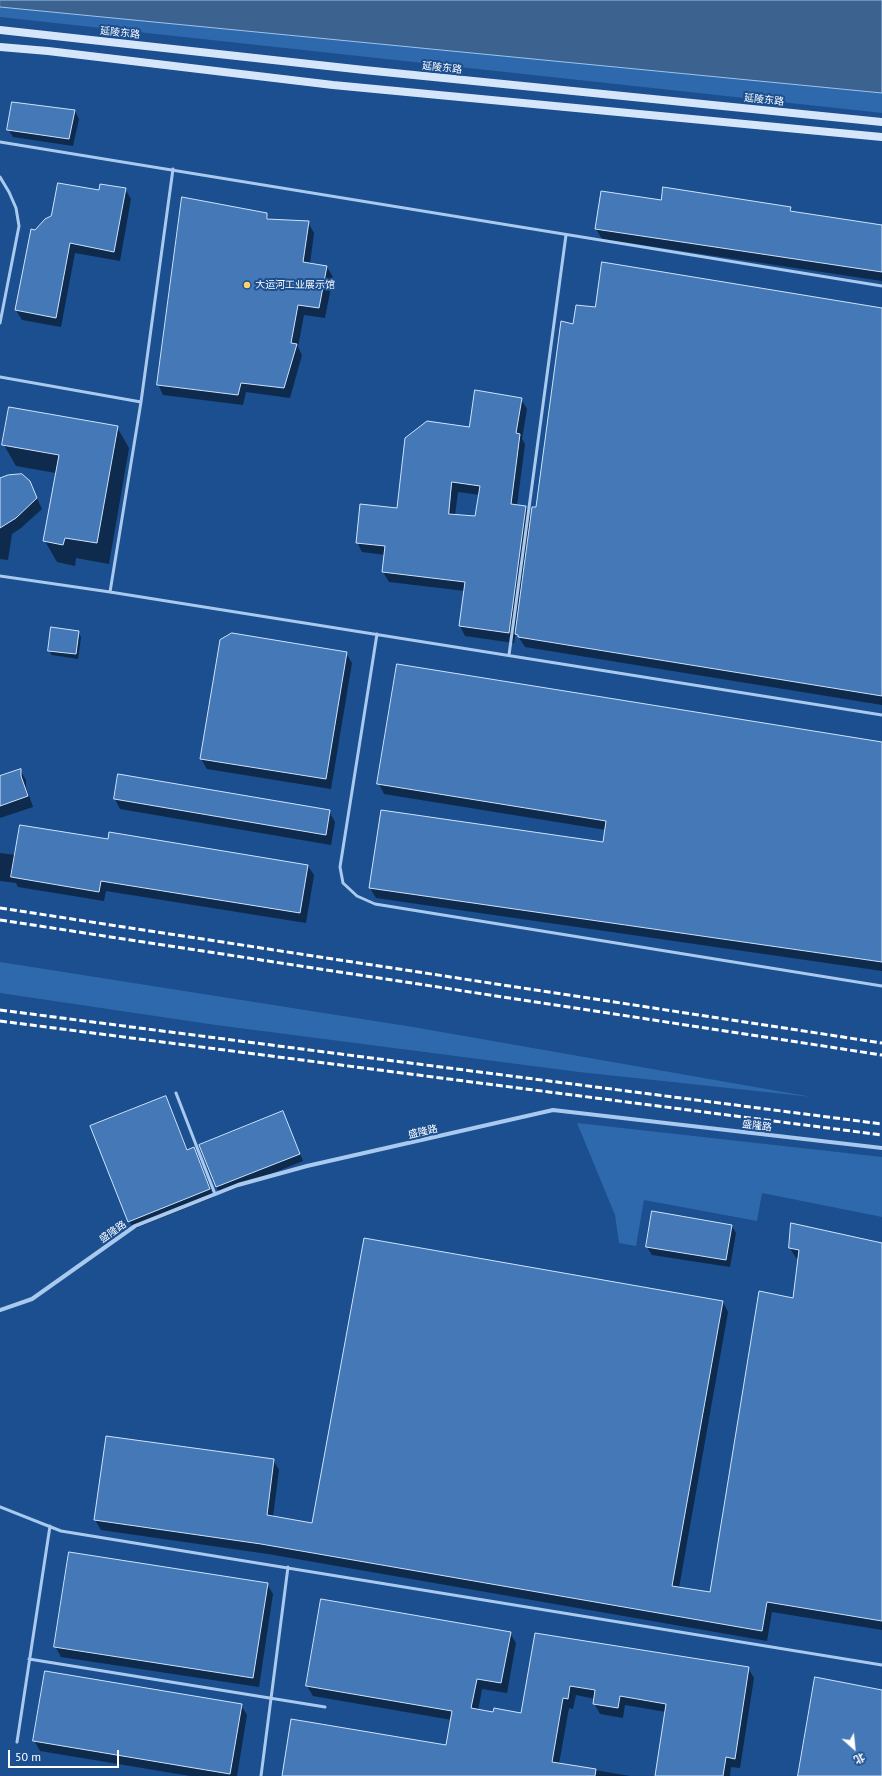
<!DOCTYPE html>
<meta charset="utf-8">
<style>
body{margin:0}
#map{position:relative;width:882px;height:1776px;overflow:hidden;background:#1b4f8f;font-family:"PT Sans","Noto Sans SC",sans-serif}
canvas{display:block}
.north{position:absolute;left:834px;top:1728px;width:40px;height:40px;-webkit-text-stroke:3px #1b4f8f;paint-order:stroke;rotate:153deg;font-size:11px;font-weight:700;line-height:16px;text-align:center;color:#fff}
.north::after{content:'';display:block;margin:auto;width:14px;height:18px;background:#fff;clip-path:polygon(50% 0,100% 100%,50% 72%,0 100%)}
.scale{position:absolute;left:8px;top:1750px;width:111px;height:18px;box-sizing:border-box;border:2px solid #fff;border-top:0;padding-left:5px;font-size:12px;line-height:14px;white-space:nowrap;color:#fff;-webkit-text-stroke:3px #1b4f8f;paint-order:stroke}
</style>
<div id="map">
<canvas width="882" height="1776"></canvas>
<div class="north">北</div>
<div class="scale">50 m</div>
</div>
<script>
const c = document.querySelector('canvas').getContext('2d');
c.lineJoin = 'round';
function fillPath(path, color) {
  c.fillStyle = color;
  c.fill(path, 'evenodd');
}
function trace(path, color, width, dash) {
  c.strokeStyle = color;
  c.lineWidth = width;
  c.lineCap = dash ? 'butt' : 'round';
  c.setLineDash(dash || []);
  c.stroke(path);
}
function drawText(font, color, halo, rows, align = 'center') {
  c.font = font + ' "PT Sans","Noto Sans SC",sans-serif';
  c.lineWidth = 4;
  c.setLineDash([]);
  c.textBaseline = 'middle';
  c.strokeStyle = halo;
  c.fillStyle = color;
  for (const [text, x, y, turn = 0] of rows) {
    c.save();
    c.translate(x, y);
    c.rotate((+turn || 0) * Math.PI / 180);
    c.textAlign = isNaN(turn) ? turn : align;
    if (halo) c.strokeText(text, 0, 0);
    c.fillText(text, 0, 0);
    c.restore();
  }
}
fillPath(new Path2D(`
 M0,0l882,80v33l-882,-96z
 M0,962l413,65 399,70 -233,-25 -363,-47 -216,-32z
 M577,1123l305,34v60l-120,-24 -5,28 -113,-21 -8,46 -17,-3 -4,-28z`), '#2e69ad');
const water = new Path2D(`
 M0,0h882v93l-882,-86z`);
fillPath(water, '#3c6290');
trace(water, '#9cc4f0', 1);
fillPath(new Path2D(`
 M75,111l4,8 -6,27 -60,-9 -5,-8z
 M125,189l6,10 -11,62 -45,-8 -14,74 -39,-7 -6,-10 19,-79 65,-39z
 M662,201l128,7 3,5 89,14v54l-280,-42 -6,-10z
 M266,214l4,6 38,2 6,11 -4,31 17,3 6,10 -8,41 -21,-3 -6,32 4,8 -12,43 -44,-6 -3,13 -80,-10 -5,-11z
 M596,308l286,1v396l-357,-58 -9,-14 -2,10 -49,-7 -5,-10 5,-35 -76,-9 -6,-10 2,-17 -23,-3 -5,-10 41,-33 72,-81 51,-29 6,10 -5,30 3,5 -8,62 9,1 6,10 4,-9 38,-183zM458,492l22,3 -4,23 -21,-3z
 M117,427l12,21 -20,116 -33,-6 -1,8 -18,-4 -12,-21 11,-68 -40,-7 -12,-21z
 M0,479l29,3 13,27 -21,19 -9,6 -4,26 -8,-1z
 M78,632l3,5 -3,22 -26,-4 -3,-4z
 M346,653l6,10 -21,126 -124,-20 -6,-10z
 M882,743v228l-506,-73 -6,-10 234,-45 2,-13 -222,-36 -5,-10z
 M20,770l6,10v7l7,20 -33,11v-41z
 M115,799l214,12 6,11 -4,23 -211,-36z
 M109,841l199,25 6,9 -8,48 -200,-32 -2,10 -86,-14 -2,-4 -16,-2v-28l16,2z
 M166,1098l22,52 5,-2 4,8 17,41 -80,32 -5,-8z
 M283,1113l20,48 -82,33 -5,-7z
 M792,1224l90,20v386l-110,-18 -5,29 -499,-87 -167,-24 -6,-10 178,-60 6,10 -6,47 40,7 410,-222 5,10 -49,276 32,5 83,-294 5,-40 -3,-1 -6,-10z
 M731,1225l5,8 -6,34 -78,-12 -5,-8z
 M267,1584l6,10 -14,93 -198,-30 -6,-11z
 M510,1633l6,10 -9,50 -25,-4 -4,22 16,2 28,1 14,-80 212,34 6,10 -14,90 -9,-1 -1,9h-74l10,-64 -41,-7 -2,13 -23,-4 -6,-11 1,-4 -19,-4 -3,14 -4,-1 -10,56 71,12h-347l164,-30 5,-26 -139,-24 -6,-10z
 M241,1705l6,10 -10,61h-47l-150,-25 -6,-11z`), '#0007');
const building = new Path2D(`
 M12,102l63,8 -6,29 -62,-9z
 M58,183l41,7 1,-6 26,4 -12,64 -44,-9 -14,75 -41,-8 16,-81 4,1 10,-11 6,-3z
 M663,187l128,20 -1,4 92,14v47l-287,-43 6,-38 60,9z
 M182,197l85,16v6l42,2 -6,41 24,4 -8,42 -21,-3 -7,38 6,1 -13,44 -43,-5 -3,12 -81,-10z
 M602,262l280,46v388l-364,-59v-2l-3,-1 17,-127h4l25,-186 12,3 3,-19 19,2z
 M475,390l47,8 -6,35 4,1 -9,70 15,2 -17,127 -50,-7 6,-44 -83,-10 3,-26 -29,-3 4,-39 37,4 8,-70 22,-17 42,6zM452,482l28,4 -5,30 -26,-2z
 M9,407l109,19 -21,117 -32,-5 -2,7 -20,-4 16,-86 -57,-10z
 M22,474l8,7 7,17 -21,20 -16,10v-50l8,-3z
 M51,627l28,4 -3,23 -28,-3z
 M232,633l115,19 -21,127 -126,-20 20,-119z
 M397,664l485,78v220l-513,-74 12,-78 222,32 3,-21 -229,-37z
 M21,769v7l7,20 -28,10v-30z
 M118,774l212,36 -4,25 -212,-36z
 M20,825l88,14 1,-7 199,33 -8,48 -199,-32 -2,11 -88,-15z
 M166,1096l21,54 7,-3 16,42 -82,33 -38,-96z
 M283,1111l17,43 -84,33 -17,-42z
 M652,1211l80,14 -6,35 -80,-13z
 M791,1223l91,20v378l-115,-19 -5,29 -501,-87 -167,-24 12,-84 168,23 -7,56 45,8 52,-285 359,63 -51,285 38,6 49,-301 34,7 6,-48 -10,-2z
 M69,1552l199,31 -15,95 -199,-31z
 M321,1599l190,33 -10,51 -24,-4 -6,29 22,4 1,-4 27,5 14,-80 214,34 -14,92 -9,-2 -3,19h-68l11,-72 -46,-8 -2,12 -25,-4 2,-14 -25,-4 -2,13 -5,-1 -11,64 44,7 -1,7h-313l9,-57 155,26 6,-34 -146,-25z
 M45,1671l197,33 -12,70 -197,-33z
 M815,1677l67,13v86h-84z`);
fillPath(building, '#4478b7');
trace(building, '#cfe3fa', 1);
trace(new Path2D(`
 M0,142l882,144
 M0,177l9,15 7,16 3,18 -19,97
 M0,377l141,25 -31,190
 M141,402l32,-233
 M0,576l110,16 772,123
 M377,634l-37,233 3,16 14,13 18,8 507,82
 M509,655l57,-420
 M176,1093l39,101
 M0,1507l61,24 821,134
 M29,1659l296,48
 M17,1742l33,-216
 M261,1776l27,-209`), '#a9c9ee', 3);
trace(new Path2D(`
 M0,1310l32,-11 103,-73 103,-41 69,-19 246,-56 329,38`), '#a9c9ee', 4);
trace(new Path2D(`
 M0,30l364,40 518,52
 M0,47l48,4 285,34 549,52`), '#d6e6fa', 8);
trace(new Path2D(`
 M0,908l882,135
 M0,920l882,135
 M0,1010l882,114
 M0,1021l882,114`), '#fff', 3, [7, 3]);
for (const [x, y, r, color] of [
 [247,285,4,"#ffd166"]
]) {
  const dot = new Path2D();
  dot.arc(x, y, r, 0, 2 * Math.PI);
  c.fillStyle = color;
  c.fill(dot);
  trace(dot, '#1b4f8f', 1.5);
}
drawText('10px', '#fff', '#1b4f8f', [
 ["延陵东路",120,33,6],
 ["延陵东路",442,68,6],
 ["延陵东路",764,100,6],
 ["盛隆路",757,1126,7],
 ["盛隆路",423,1132,-13],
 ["盛隆路",113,1232,-35]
]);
drawText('10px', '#fff', '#1b4f8f', [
 ["大运河工业展示馆",255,285]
], 'left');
</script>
